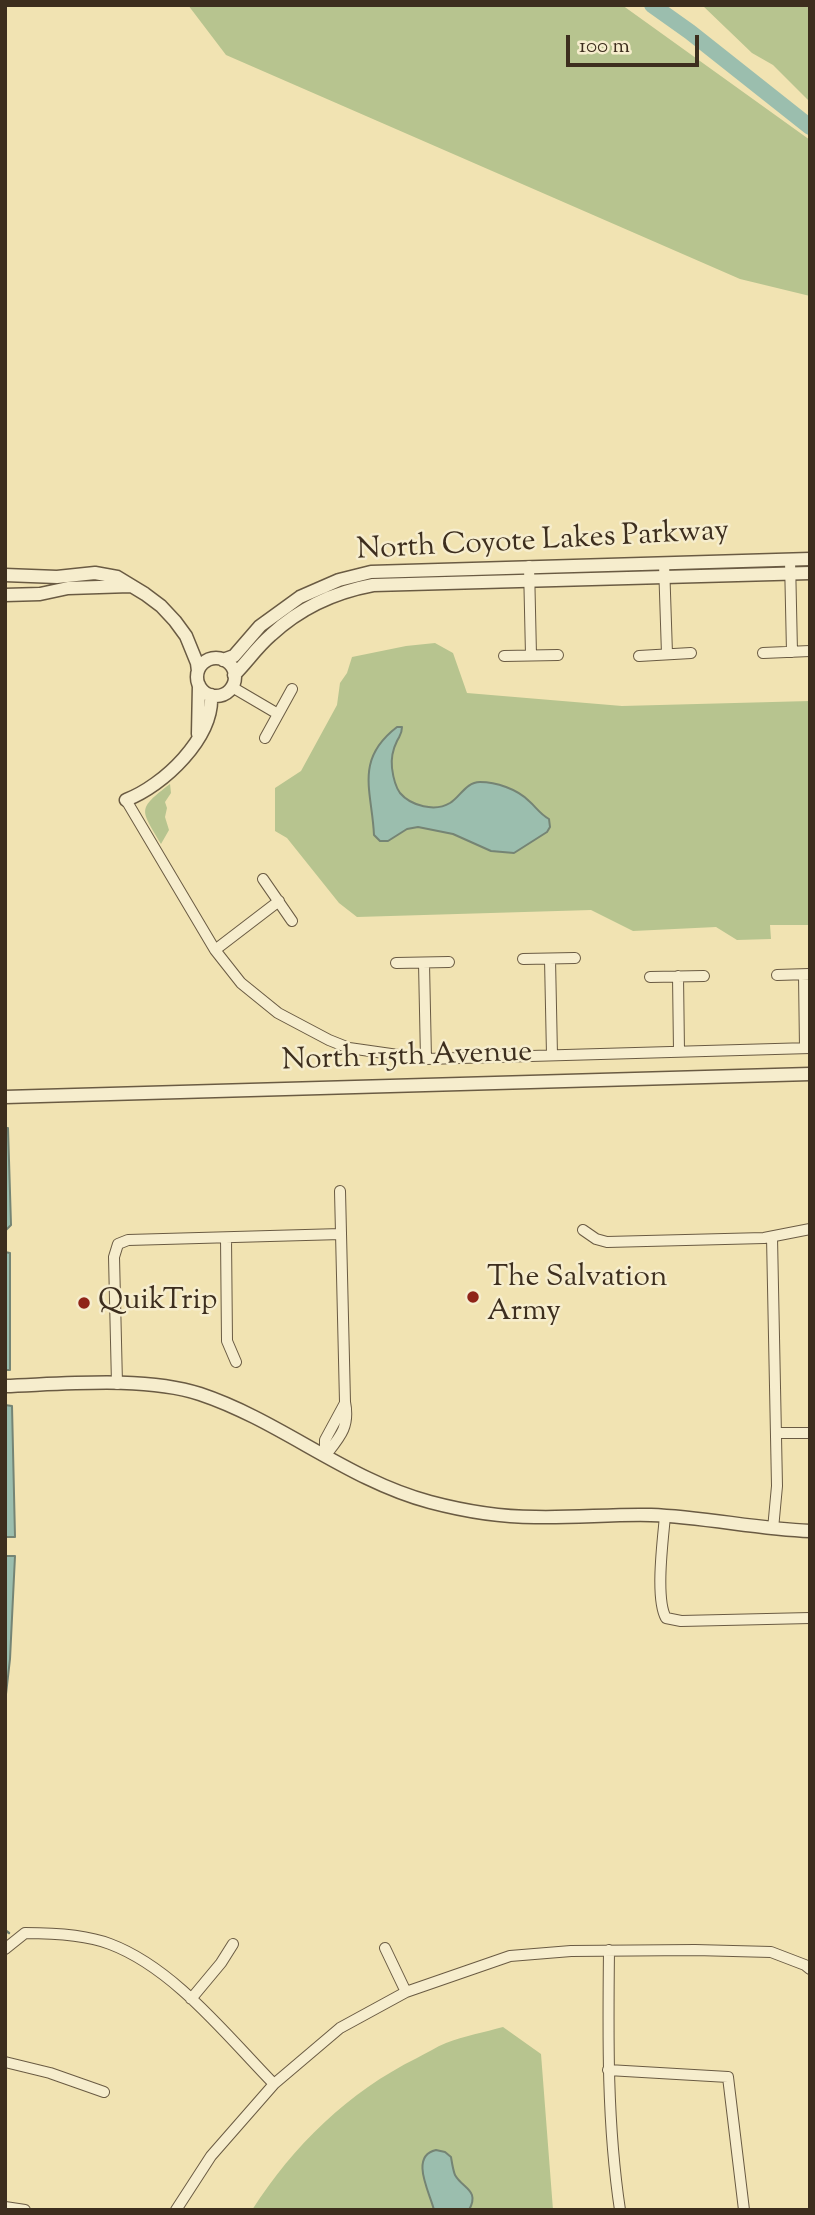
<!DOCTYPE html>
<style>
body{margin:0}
#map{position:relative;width:815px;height:2215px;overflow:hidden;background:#f1e3b2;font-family:"Sorts Mill Goudy",serif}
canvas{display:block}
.frame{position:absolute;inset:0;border:7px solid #3d2e1e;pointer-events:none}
.scale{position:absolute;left:566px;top:35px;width:133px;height:32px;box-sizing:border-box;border:4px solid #3d2e1e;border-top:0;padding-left:9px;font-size:21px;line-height:24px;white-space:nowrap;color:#3d2e1e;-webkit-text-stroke:5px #f6edcd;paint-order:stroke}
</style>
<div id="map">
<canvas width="815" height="2215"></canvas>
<div class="frame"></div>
<div class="scale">100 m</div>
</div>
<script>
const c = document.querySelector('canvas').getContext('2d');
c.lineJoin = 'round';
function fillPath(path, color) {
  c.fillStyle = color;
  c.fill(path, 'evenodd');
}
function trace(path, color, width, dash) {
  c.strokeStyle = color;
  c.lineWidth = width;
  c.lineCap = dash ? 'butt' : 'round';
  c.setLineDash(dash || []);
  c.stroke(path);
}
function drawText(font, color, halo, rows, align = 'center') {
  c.font = font + ' "Sorts Mill Goudy",serif';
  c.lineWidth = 5;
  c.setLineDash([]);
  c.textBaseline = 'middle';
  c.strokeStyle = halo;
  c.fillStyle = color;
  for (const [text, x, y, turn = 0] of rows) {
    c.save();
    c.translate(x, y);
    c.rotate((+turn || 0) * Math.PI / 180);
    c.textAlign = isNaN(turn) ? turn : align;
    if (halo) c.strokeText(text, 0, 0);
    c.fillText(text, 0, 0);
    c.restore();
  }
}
fillPath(new Path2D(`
 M188,5h434l188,135v156l-70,-17 -514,-224z
 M702,5h108v97l-37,-37 -21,-12z
 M435,643l18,10 14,40 155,13 188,-5v224h-40l1,14 -34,1 -21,-13 -83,4 -42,-21 -234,7 -18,-14 -52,-65 -12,-7v-43l26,-17 36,-66 3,-22 7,-10 5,-16 54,-11z
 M170,784l1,9 -6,9 2,6 -2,9 4,13 -8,14c-20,-35 -25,-34 9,-60z
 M503,2027l38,27 12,156h-301c42,-65 96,-118 165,-152 10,-5 19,-11 29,-15 18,-7 39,-11 57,-16z`), '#b7c48f');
const water = new Path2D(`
 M397,727h5c0,7 -2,8 -5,14 -4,8 -6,18 -5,27 1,8 3,18 8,25 11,13 35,19 50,10 10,-6 16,-21 30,-21 16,0 37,7 49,19 7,6 11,13 20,18l1,8 -3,5 -33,21 -23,-2 -38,-17 -35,-7 -11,2 -19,12h-8l-6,-6c-2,-44 -20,-75 23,-108z
 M5,1128h3l3,97 -6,6z
 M5,1252l5,1v117h-5z
 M5,1405l7,1 3,131h-10z
 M5,1556h10l-5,103 -5,44z
 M436,2150l9,2 6,5c1,6 2,13 4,18 8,14 25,15 14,35h-35c-4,-17 -25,-54 2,-60z`);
fillPath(water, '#9bbeae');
trace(water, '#758474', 2);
trace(new Path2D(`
 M5,1930l4,3`), '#758474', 2.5);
trace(new Path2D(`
 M652,5l38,27 120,95`), '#9bbeae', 16);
const minor = new Path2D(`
 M790,560l2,92
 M664,563l3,91
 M529,566l2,89
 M763,653l47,-2
 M504,656l54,-1
 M639,656l52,-3
 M232,687l46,27
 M265,738l27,-49
 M126,800l89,150 26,33 37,30 51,27 20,8 77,11 384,-11
 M263,879l29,42
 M215,950l64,-49
 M523,959l52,-1
 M550,959l2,96
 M396,963l53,-1
 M424,963l2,96
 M777,975l32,-1
 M804,975l1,73
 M678,976l1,75
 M650,977l54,-1
 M583,1230l13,9 11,3 157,-4 46,-9
 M772,1237l5,249 -4,43
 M226,1238l1,103 9,21
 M117,1384l-3,-127 4,-13 10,-4 213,-6
 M777,1433h33
 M325,1456c15,-19 25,-29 20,-54l-5,-211
 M325,1456v-16l20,-37
 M665,1516c-2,23 -10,83 1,102l15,3 129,-3
 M385,1948l21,44
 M5,1949l20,-16c25,0 62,2 85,11 64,24 117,92 164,140
 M609,1950c-1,87 -2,174 11,260
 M191,1999l30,-36 12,-19
 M5,2062l45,11 54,19
 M608,2070l120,7 16,133
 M5,2207l20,3
 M176,2210l35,-54 63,-72 66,-56 66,-36 104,-36 61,-5 124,-1 76,2 34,13 5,4`);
const tertiary = new Path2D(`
 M5,575l52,2 38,-4 22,4 28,17 16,12 14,15 11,15 11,27 1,8
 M5,595l35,-1 28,-6 62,-2
 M197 677a19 19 0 1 1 38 0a19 19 0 1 1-38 0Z
 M223,660l11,-4 26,-30 40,-29 39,-17 32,-8 439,-13
 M234,675c13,-13 23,-28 37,-40 29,-27 64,-43 102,-50l437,-12
 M198,734l1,-49
 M126,800c37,-14 88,-62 85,-105
 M5,1097l805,-23
 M5,1386c59,-2 140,-10 195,8 81,27 147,86 230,108 34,9 69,15 105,15 39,1 78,-3 116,-2 54,2 106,14 159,16`);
trace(minor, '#6a5b43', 12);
trace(tertiary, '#6a5b43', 15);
trace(minor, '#f6edcd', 10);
trace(tertiary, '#f6edcd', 12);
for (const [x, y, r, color] of [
 [473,1297,7,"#8f2418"],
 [84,1303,7,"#8f2418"]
]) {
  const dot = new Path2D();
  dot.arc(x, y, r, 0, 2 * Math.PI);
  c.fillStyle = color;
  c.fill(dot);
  trace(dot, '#f6edcd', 2.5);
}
drawText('30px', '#3d2e1e', '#f6edcd', [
 ["North Coyote Lakes Parkway",543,543,-3],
 ["North 115th Avenue",407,1059,-2]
]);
drawText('30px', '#3d2e1e', '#f6edcd', [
 ["The Salvation",487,1280],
 ["Army",487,1314],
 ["QuikTrip",98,1303]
], 'left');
</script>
